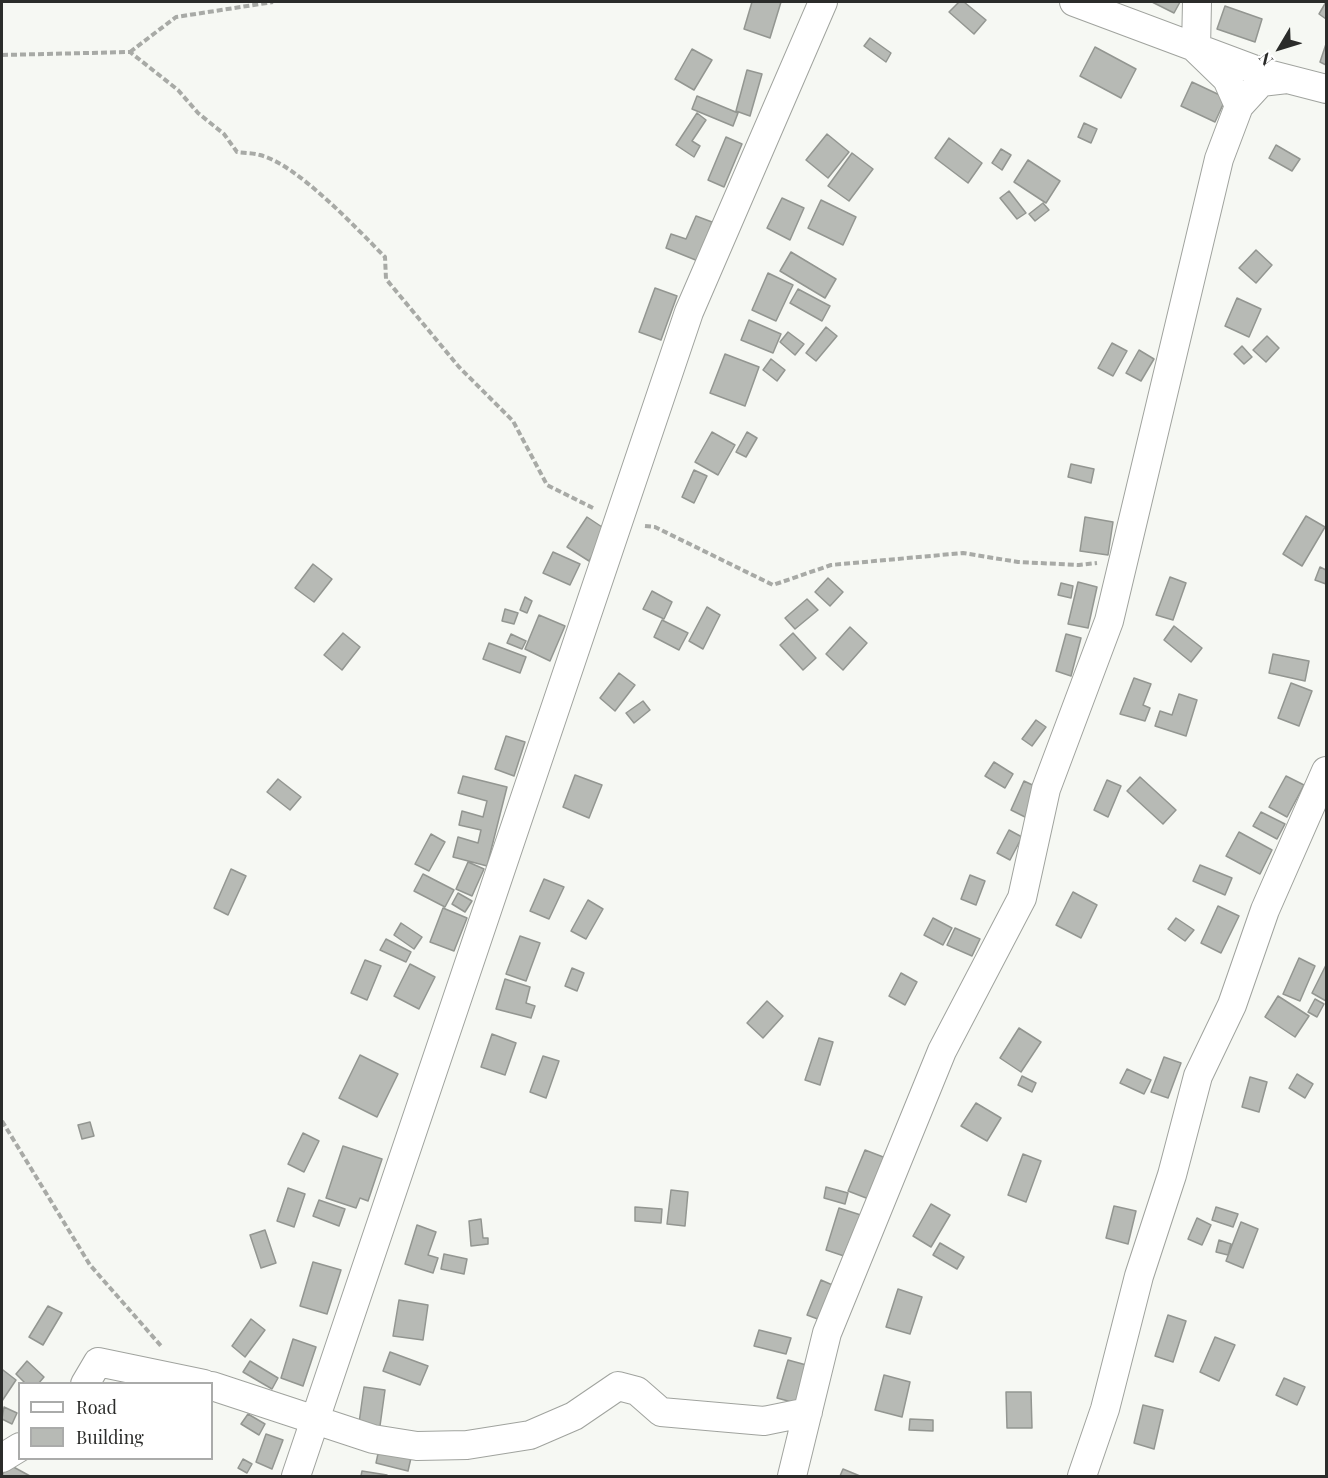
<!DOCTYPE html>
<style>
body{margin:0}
#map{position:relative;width:1328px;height:1478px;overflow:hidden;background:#f6f8f3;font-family:"Playfair Display",serif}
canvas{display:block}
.frame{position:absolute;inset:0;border:3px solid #2b2c2a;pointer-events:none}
.legend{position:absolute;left:18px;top:1382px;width:195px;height:78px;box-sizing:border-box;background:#fff;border:2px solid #aaabaa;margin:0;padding:8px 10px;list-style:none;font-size:18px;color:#2b2c2a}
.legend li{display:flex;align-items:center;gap:12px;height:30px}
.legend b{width:30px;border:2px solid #aaabaa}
.north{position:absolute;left:1250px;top:18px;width:60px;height:60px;-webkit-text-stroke:4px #fff;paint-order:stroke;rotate:232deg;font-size:16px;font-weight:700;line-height:24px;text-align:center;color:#2b2c2a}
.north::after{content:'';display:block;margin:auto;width:21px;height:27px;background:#2b2c2a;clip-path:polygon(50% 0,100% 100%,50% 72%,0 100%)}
</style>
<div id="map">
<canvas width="1328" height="1478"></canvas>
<div class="frame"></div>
<ul class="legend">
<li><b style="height:8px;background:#fff"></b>Road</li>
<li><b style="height:16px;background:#b7bab5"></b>Building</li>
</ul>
<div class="north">N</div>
</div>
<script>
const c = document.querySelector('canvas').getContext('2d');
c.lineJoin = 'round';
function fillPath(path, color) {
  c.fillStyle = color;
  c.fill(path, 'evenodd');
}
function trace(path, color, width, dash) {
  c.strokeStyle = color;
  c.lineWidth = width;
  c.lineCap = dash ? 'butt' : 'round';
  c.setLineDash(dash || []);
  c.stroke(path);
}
const building = new Path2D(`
 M752,2h29l-11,36 -26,-9z
 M959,2h5l22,18 -12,14 -25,-22z
 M1152,2h28l-6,11z
 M1326,2v17l-7,-5z
 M1225,6l37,13 -7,23 -38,-13z
 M870,38l21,15 -5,9 -22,-16z
 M1326,44v21l-6,-3z
 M1095,47l41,22 -15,29 -41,-22z
 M692,49l20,11 -18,30 -19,-11z
 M747,70l15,4 -12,42 -14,-5z
 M1192,82l34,16 -11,24 -34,-16z
 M697,96l41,17 -5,13 -41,-17z
 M697,113l9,7 -14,21 8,5 -6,11 -18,-12z
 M1084,123l13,6 -6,14 -13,-6z
 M827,134l22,18 -21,26 -22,-18z
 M726,137l16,7 -18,43 -16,-7z
 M949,138l33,25 -14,20 -33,-25z
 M1276,145l24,14 -8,12 -23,-13z
 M1001,149l10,6 -9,15 -10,-7z
 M852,153l21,16 -24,32 -21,-15z
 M1028,160l32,21 -14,22 -32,-21z
 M1009,191l17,22 -9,6 -17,-21z
 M782,198l22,10 -14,32 -23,-12z
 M821,200l35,17 -13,28 -35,-17z
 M1043,203l6,7 -14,11 -6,-7z
 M696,216l16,6 -14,39 -32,-13 5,-14 15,5z
 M1256,250l16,15 -16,18 -17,-15z
 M791,252l45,27 -11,19 -45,-27z
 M768,273l25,12 -17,36 -24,-11z
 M655,288l22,8 -16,44 -22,-8z
 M798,289l32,17 -8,15 -32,-18z
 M1237,298l24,11 -12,28 -24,-11z
 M749,320l32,14 -8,19 -32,-13z
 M826,327l11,9 -21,25 -10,-8z
 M788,332l16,12 -9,11 -15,-13z
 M1267,336l12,12 -13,14 -13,-12z
 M1112,343l15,8 -14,25 -15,-8z
 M1242,346l10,11 -8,7 -10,-10z
 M1139,350l15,9 -13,22 -15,-8z
 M725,354l34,13 -14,39 -35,-13z
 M771,359l14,11 -8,11 -14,-11z
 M712,432l23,13 -17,30 -23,-13z
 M747,432l10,6 -11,19 -10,-5z
 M1071,464l23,5 -3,14 -23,-6z
 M694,470l13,6 -13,27 -12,-6z
 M1306,516l19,11 -23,39 -19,-12z
 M587,517l21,14 -19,30 -22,-14z
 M1085,517l28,5 -5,33 -28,-4z
 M553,552l27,12 -10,21 -27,-12z
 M313,564l19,15 -18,23 -19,-14z
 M1320,567l6,3v14l-11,-4z
 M1170,577l16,6 -13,37 -17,-5z
 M828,578l15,14 -13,14 -15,-14z
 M1078,582l19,5 -9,41 -20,-4z
 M1061,583l12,3 -2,12 -13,-3z
 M652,591l20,11 -8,17 -21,-10z
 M525,597l7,4 -5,12 -7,-3z
 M807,599l11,11 -23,19 -10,-11z
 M707,607l13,8 -17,34 -14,-8z
 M505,609l13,4 -4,11 -12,-3z
 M539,615l26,11 -15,35 -25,-12z
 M662,620l26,13 -9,17 -25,-13z
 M1174,626l28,22 -11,14 -27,-22z
 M850,627l17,16 -24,27 -17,-16z
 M343,633l17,14 -18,23 -18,-15z
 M793,633l23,25 -13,12 -23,-25z
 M511,634l15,7 -4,8 -15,-6z
 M1066,634l15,4 -10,38 -15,-5z
 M489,643l37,14 -6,16 -37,-14z
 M1273,654l36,7 -4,20 -36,-8z
 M619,673l16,12 -20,26 -15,-13z
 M1134,678l17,6 -8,21 7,3 -5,13 -25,-7z
 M1291,683l21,8 -13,35 -21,-8z
 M1179,694l18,6 -11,36 -31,-10 5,-15 12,4z
 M643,701l7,9 -16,13 -8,-10z
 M1036,720l10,7 -14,19 -10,-7z
 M506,736l19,6 -11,34 -19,-7z
 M994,762l19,12 -8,14 -20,-12z
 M575,775l27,10 -13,33 -26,-11z
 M463,776l44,11 -20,79 -34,-9 5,-20 20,6 3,-13 -22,-5 3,-14 21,6 4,-16 -29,-8z
 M1286,776l18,9 -17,32 -18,-10z
 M1140,777l36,33 -13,14 -36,-33z
 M278,779l23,18 -11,13 -23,-18z
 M1107,780l14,6 -13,31 -14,-7z
 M1024,781l17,8 -14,29 -16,-8z
 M1261,812l24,12 -8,15 -24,-13z
 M1009,830l13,7 -12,23 -13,-7z
 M1239,832l33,18 -12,24 -34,-18z
 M431,834l14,8 -16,29 -14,-7z
 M468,862l16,7 -12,27 -16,-7z
 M1200,865l32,13 -7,17 -32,-14z
 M231,869l15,7 -18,39 -14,-7z
 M423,874l31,16 -9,17 -31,-16z
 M970,875l15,6 -9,24 -15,-6z
 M544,879l20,8 -15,32 -19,-8z
 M1073,892l24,13 -16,33 -25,-13z
 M458,893l14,8 -7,11 -13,-8z
 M588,900l15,9 -17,30 -15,-8z
 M1218,906l21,10 -18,37 -20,-10z
 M443,908l24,10 -13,33 -24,-9z
 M933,918l19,10 -9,17 -19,-10z
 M1176,918l18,12 -9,11 -17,-12z
 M401,923l21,14 -8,12 -20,-14z
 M955,928l25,11 -8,17 -25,-11z
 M520,936l20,7 -14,38 -20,-7z
 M386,939l25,13 -5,10 -26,-12z
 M1299,958l16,8 -15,35 -17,-7z
 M365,960l16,6 -14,34 -16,-7z
 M410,964l25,13 -16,32 -25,-13z
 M1326,965v36l-14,-8z
 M572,968l12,5 -7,18 -12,-5z
 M901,973l16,9 -12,23 -16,-9z
 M505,979l25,8 -4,16 9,3 -4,12 -35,-9z
 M1278,996l31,20 -14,21 -30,-20z
 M1315,999l9,5 -7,13 -9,-5z
 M767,1001l16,15 -20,22 -16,-15z
 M1019,1028l22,14 -20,30 -21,-14z
 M492,1034l24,9 -11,32 -24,-8z
 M819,1038l14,4 -13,43 -15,-5z
 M360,1055l38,19 -21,43 -38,-19z
 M543,1056l16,5 -13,37 -16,-6z
 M1164,1057l17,6 -13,35 -17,-6z
 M1127,1069l24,11 -7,14 -24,-11z
 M1297,1074l16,10 -8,14 -16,-10z
 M1022,1076l14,7 -4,9 -14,-7z
 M1250,1077l17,5 -8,30 -17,-5z
 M976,1103l25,15 -14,23 -26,-15z
 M90,1122l4,14 -12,3 -4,-14z
 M303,1133l16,8 -15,31 -16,-8z
 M343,1146l39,13 -14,42 -8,-3 -4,10 -30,-10z
 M865,1150l26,10 -17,41 -26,-10z
 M1023,1154l18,7 -15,41 -18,-7z
 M826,1187l22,6 -3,11 -21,-6z
 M288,1188l17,6 -11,33 -17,-6z
 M671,1190l17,2 -3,34 -18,-2z
 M319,1200l26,9 -6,17 -26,-10z
 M931,1204l19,11 -19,32 -18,-11z
 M1114,1206l22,5 -8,33 -22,-6z
 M635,1207l27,2 -1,14 -26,-2z
 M1216,1207l22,7 -5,13 -21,-7z
 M839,1208l28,9 -14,42 -27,-9z
 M1197,1218l14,7 -9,20 -14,-6z
 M481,1219l2,19h5v6l-17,2 -2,-25z
 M1241,1222l17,7 -15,39 -17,-7z
 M417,1225l19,7 -8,23 10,3 -5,15 -28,-9z
 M265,1230l11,33 -15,5 -11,-33z
 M1219,1240l12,4 -3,11 -12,-3z
 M940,1243l24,14 -7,12 -24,-14z
 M444,1254l23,5 -3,15 -23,-5z
 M313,1262l28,8 -14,44 -27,-8z
 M821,1280l16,7 -14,34 -16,-6z
 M898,1289l24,8 -12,37 -24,-7z
 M399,1300l29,5 -5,35 -30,-4z
 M48,1306l14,7 -19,32 -14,-8z
 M1168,1315l18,6 -13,41 -18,-6z
 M251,1319l14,11 -20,27 -13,-11z
 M759,1330l32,8 -5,16 -32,-8z
 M1215,1337l20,8 -16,36 -19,-9z
 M293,1339l23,8 -13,39 -22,-8z
 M390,1352l38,14 -8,19 -37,-14z
 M788,1360l22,6 -11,38 -22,-6z
 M27,1361l17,16 -6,7h-12l-10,-10z
 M250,1361l28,17 -6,11 -29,-17z
 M3,1370l13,10 -14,21v-29z
 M884,1375l26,7 -8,35 -27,-7z
 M1284,1378l21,9 -8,18 -21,-10z
 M364,1387l21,3 -6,43 -21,-3z
 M1006,1392h25l1,36h-25z
 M1143,1405l20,5 -9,39 -20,-6z
 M4,1407l13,6 -5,11 -10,-5z
 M248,1414l17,10 -6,11 -18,-11z
 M910,1419l23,1v11l-24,-1z
 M266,1434l17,6 -11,29 -16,-7z
 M379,1449l32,9 -3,13 -32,-8z
 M243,1459l9,5 -5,9 -9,-5z
 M8,1464l22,12h-28z
 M843,1469l17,7h-20z
 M362,1471l25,4v1h-26z`);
fillPath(building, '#b7bab5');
trace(building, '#939691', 1.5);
const minor = new Path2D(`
 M1074,2l190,71 62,16
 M1197,2l-1,47 31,30 12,27
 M85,1384l13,-22 106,22
 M212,1386l161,53 44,7 50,-1 63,-10 44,-19 44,-30 19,5 24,21 103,9 44,-9
 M2,1458l18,-11
 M296,1476l393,-1164 134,-310
 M792,1476l35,-143 115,-282 80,-153 24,-109 63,-168 110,-462 20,-53 22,-24 26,-3
 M1082,1476l23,-67 34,-133 33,-101 26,-99 34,-71 33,-95 61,-139`);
trace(minor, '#a0a39e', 30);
trace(new Path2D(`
 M130,52l46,-35 97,-15
 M2,55l128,-3 48,38 20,23 26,21 13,18c8,1 16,1 23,3 38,10 96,73 125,102l1,22 73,88 54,54 34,64 46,23
 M645,526l10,1 118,58 58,-20 132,-12 55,9 61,3 18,-2
 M2,1121l88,144 72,82`), '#a8aaa6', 4, [6, 3]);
trace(minor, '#fff', 28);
</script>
